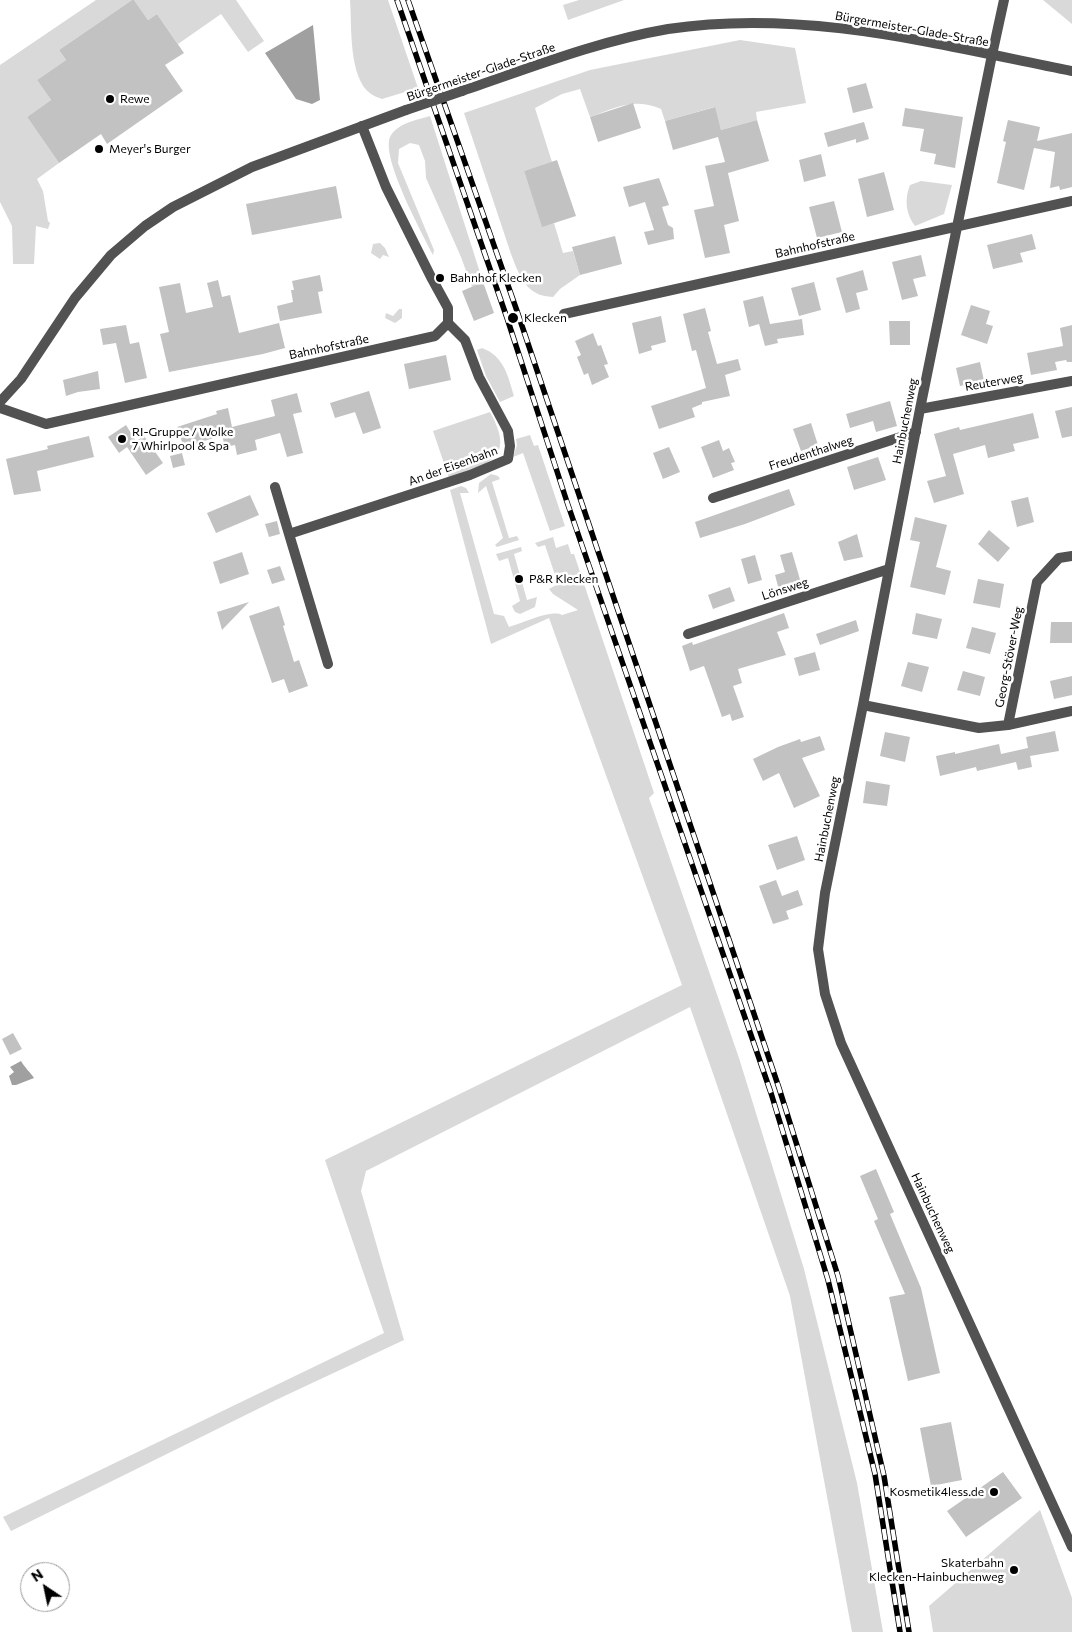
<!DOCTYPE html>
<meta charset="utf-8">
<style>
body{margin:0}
#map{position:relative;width:1072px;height:1632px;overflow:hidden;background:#fff;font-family:Commissioner,sans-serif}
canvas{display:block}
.north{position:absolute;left:20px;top:1562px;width:50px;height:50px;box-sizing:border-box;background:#fff;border:1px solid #999;border-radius:50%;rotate:326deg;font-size:14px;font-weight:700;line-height:20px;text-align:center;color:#000}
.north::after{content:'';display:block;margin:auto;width:18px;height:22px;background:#000;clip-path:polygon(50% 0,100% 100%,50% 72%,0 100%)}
</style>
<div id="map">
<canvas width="1072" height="1632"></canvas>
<div class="north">N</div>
</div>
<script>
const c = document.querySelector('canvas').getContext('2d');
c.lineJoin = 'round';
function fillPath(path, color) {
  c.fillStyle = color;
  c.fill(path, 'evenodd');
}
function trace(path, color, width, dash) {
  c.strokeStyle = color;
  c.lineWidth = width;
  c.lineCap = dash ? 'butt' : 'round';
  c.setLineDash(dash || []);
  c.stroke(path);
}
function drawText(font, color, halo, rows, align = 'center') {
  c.font = font + ' Commissioner,sans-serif';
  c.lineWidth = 5;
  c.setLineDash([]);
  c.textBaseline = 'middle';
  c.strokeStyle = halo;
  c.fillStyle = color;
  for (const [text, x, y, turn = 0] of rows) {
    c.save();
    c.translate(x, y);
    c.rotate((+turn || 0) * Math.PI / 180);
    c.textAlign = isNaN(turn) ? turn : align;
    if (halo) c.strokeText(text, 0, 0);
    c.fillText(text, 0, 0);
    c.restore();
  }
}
fillPath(new Path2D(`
 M96,0h36l-73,50 7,10 -29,20 14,20 -24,17 32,46 -22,16 6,12 5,30 2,2 -2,6 -12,-3 -2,38h-21l-1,-38 -12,-24v-137z
 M134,0h102l28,41 -16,11 -27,-38 -43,30 -21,-30 -9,6z
 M350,0h38l30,88 -36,11c-3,-1 -8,-3 -11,-5 -23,-16 -19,-69 -21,-94z
 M579,0h45l-56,20 -5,-15z
 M1043,0h29v24z
 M740,40l55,8 11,55 -50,9 1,8 -36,10 -7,-23 -49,14 -4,-12c-28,-12 -45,-1 -71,8l-10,-28 -18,5 -27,14 17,54 -28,9 18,55 12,-3 9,30 10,-2 7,24 -20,14 -7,8c-27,-1 -33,-20 -42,-43l-47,-141 126,-43z
 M430,116l53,166 -11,5 -11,-30 -35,-79 -1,-17 -6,-16 -9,-2 -11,6 -1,14 36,87 -1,5c-11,-22 -52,-97 -43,-118 7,-14 27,-17 40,-21z
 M921,181l31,4 -8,29 -29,12c-9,-12 -11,-26 -5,-41z
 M380,243l5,5 4,9 -6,-2 -3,4 -9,-6 2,-9z
 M399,309h3v9l-7,5 -10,-5 1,-5 7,3z
 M482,348c22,8 26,28 32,48l-14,6 -14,-26 -9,-26z
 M490,412c26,47 -1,51 -41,66l-16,-47z
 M530,435l4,11 4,-1 27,81 -15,5 -27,-78 -10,4 4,-12 -1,-6z
 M491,474l7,2 2,3 -8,3 17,56 8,-2 2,4 -22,7 -2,-2 8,-7 -17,-52 -8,7 1,-10z
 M461,486l5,2 3,5h-9l34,121 10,2 5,11c12,-3 42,-18 53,-12l16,-5 -25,-16 -4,-5 9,-5 -13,-39 -7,2 -3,-4 18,-6 3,11 12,-4 3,10h3l80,239 -5,5 90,260 65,211 53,214 26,149h-31l-62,-336 -100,-289 -324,164 -5,20 43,149 -126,59 -267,132 -8,-14 381,-184 -59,-173 357,-175 -133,-367 -58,26 -41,-154z
 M521,547l1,4 -8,3 13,46 10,-3 -2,10 -15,7 -5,-2 -3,-6 8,-5 -12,-43 -9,3 -3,-7z
 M1040,1510l32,88v34h-139l-4,-26z`), '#d9d9d9');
fillPath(new Path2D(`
 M313,25l7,75 -8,4 -16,-5 -31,-46z
 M21,1061c4,7 9,11 13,17l-18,7h-4l-3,-9 5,-4 -4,-5z`), '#a0a0a0');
fillPath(new Path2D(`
 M132,0h2l14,20 9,-6 27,39 -19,12 18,26 -76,53 -6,-10 -42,29 -32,-46 24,-17 -14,-20 29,-20 -7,-10z
 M866,83l7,25 -20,5 -6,-25z
 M633,103l8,25 -43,14 -8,-25z
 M715,107l6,23 36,-10 12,41 -41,12 11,48 -15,4 6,28 -25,5 -11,-48 20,-4 -9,-40 20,-4 -7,-25 -45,13 -8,-29z
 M905,108l58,9 -8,51 -21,-4 2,-10 -16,-3 4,-22 -22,-3z
 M1008,120l32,7 -3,14 35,-8v54l-12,3 -1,-4 -9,2 5,-36 -21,-4 -10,42 -27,-7 9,-41 -3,-1z
 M864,122l5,17 -13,4v-4l-28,8 -4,-14z
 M821,154l5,22 -22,6 -5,-22z
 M557,160l19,56 -34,11 -18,-56z
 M884,172l10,38 -27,7 -9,-38z
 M659,178l10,27 -7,2 6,18 5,3 1,11 -26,6 -4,-13 10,-2 -9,-28 -16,5 -6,-20z
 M336,186l6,32 -90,17 -6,-31z
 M834,201l8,31 -25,6 -8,-31z
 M1032,234l4,15 -16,4 3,9 -30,7 -6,-24z
 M615,236l7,28 -42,11 -8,-28z
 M921,255l5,21 -13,3 5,17 -16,4 -10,-38z
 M863,270l5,20 -12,3 4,16 -14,4 -10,-35z
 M320,275l3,16 -5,1 4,21 -42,8 -3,-15 16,-4 -2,-12h3l-2,-9z
 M218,280l4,17 8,-2 9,38 40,-10 6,25 -22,6 -94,18 -9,-38 9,-2 -10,-45 21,-4 6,30 27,-6 -6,-24z
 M483,282l11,31 -20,8 -12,-30z
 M814,282l7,28 -22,6 -8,-28z
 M763,296l7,28 32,-5 2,16 -27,4 1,4 -13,3 -6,-22 -10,3 -6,-26z
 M971,305l19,6 -4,13 7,2 -6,18 -26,-9z
 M705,308l6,23 -3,1 9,32 21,-5 3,11 -16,5 5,21 -28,6v2l-10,4 3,9 -36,12 -8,-23 55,-18 -10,-38 -4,1 -9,-37z
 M661,316l5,26 -15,4 1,4 -13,4 -7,-31z
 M889,321h21v24h-20z
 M126,325l4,19 9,-2 8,36 -22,5 -9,-40 -13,2 -3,-16z
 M1072,325v37h-5l-1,-2 -11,2 2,8 -26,5 -4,-22 36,-7 -3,-18z
 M593,333l5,13 3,-1 7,19 -4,1 5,12 -17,8 -4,-12 -4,2 -7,-18 4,-2 -6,-14z
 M446,355l5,25 -42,9 -5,-25z
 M980,362l4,19 -24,5 -4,-18z
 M98,371l2,18 -22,3 -12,4 -3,-16z
 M369,391l12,37 -18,6 -8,-22 -20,6 -5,-15z
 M297,393l5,19 -9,2 10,39 -16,4 -7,-24 -25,7 2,10 -20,5 -2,-10 -10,2 -3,-12 -38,13 -7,-21 40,-13 -1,-3 12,-3 4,19 43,-11 -4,-16z
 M890,401l7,25 -21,6 -3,-11 -23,7 -4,-14z
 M1072,407v29l-10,2 -7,-27z
 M1033,413l6,25 -26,6 2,7 -27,7 -3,-13 -32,9 11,40 -30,9 -7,-22 19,-5 -12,-42 25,-7 1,3z
 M811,423l7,22 -17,6 -8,-22z
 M126,425l10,16 8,-5 19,27 -17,12 -19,-28 -8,6 -11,-16z
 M89,436l5,21 -57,14 4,20 -27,4 -8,-36 42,-10 -1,-3z
 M719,440l4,11 6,-3 6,14 -4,1 3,7 -21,8 -12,-31z
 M669,447l11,25 -17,7 -10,-26z
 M182,453l3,12 -12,3 -3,-12z
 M878,457l8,23 -32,10 -7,-23z
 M789,489l6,16 -50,19 -45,14 -5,-16z
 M250,495l9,20 -43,18 -9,-20z
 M1028,497l6,25 -17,5 -6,-26z
 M915,517l32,8 -11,42 15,4 -6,24 -35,-8 10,-45 -10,-2z
 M277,521l3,13 -11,3 -4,-13z
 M989,530l21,18 -12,14 -20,-18z
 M857,534l6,23 -19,4 -6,-19z
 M242,552l7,22 -29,10 -7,-22z
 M792,552l9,31 -22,7 -4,-15 10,-3 -5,-17z
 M755,555l7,25 -14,4 -7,-25z
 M280,566l5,14 -13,4 -5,-14z
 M978,579l26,5 -4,24 -27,-5z
 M730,587l5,14 -22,8 -5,-14z
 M249,602l-27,28 -5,-18z
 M279,606l6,19 -2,1 11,36 5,-2 9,26 -19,7 -5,-14 -12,4 -23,-67z
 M784,613l5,15 -12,4 9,23 -48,14 4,14 -9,3 11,31 -12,4 -2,-7 -8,3 -18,-51 -14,5 -8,-25 10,-4 1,3z
 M916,613l26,6 -5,20 -25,-5z
 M856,620l3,11 -39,14 -4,-11z
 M1051,622h21v21h-22z
 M972,627l24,6 -6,21 -24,-6z
 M815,652l5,18 -21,6 -5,-18z
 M908,662l21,5 -7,25 -21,-6z
 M963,671l22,6 -5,19 -23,-6z
 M1072,676v19l-18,4 -4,-18z
 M1055,731l4,20 -29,5 2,11 -14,3 -2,-8 -39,9 -1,-4 -36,9 -4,-20 19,-4v2l44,-10 2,10 27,-6 -2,-11z
 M885,732l25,5 -5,25 -25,-6z
 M820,736l5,14 -23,8 18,38 -26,12 -15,-35 -16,8 -10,-22 25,-12 22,-8 1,3z
 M866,781l24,4 -3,21 -24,-3z
 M797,836l8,24 -28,10 -9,-25z
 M776,880l6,16 16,-6 5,15 -17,6 3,8 -16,5 -14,-38z
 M13,1033l9,16 -12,6 -8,-16z
 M876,1169l18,43 -4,2 31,74 19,85 -32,8 -19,-84 16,-3 -31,-73 4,-2 -18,-43z
 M951,1422l11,58 -31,6 -11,-58z
 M1003,1472l19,26 -56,39 -19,-26z`), '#c2c2c2');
trace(new Path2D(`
 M992,55l-72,354 -57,296 -38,188 -7,56 7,45 16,49 231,504
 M564,314l508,-113
 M0,408l46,16 389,-88 13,-13v-15l-17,-31 -45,-90 -24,-61
 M920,409l152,-28
 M275,487l14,47
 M713,498l203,-66
 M688,634l201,-65
 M328,664l-39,-130 181,-59 38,-16 2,-13 -2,-15 -29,-54 -14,-37 -17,-17
 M863,705l116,23 29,-3 29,-143 22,-24 13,-2
 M1008,725l64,-14`), '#525252', 10);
trace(new Path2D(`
 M992,55l12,-55
 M462,91c68,-23 136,-50 206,-62 136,-21 272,16 404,42
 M0,402l21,-23 54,-81 36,-43 34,-29 28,-19 79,-40 154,-57`), '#525252', 10);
const rail = new Path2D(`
 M397,0l110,318 60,184 204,591 57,187 47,194 25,158
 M408,0l109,311 262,777 59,188 46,200 25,156`);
trace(rail, '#000', 5.5);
trace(rail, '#fff', 4, [11]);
trace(new Path2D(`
 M406,110l56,-19`), '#525252', 10);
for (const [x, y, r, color] of [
 [110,99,5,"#000"],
 [99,149,5,"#000"],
 [440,278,5,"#000"],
 [513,318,6,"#000"],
 [122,439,5,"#000"],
 [519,579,5,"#000"],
 [994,1492,5,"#000"],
 [1014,1570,5,"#000"]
]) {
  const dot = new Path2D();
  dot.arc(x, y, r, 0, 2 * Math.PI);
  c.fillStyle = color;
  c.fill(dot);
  trace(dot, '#fff', 2);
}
drawText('12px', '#000', '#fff', [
 ["Bürgermeister-Glade-Straße",912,29,10],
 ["Bürgermeister-Glade-Straße",481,72,-19],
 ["Bahnhofstraße",815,245,-13],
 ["Bahnhofstraße",329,347,-12],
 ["Reuterweg",994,382,-10],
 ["Hainbuchenweg",905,421,-79],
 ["Freudenthalweg",811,453,-18],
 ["An der Eisenbahn",453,466,-20],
 ["Lönsweg",785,589,-18],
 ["Georg-Stöver-Weg",1009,657,-79],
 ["Hainbuchenweg",827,819,-79],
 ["Hainbuchenweg",933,1213,65]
]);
drawText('12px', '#000', '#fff', [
 ["Rewe",120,99],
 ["Meyer's Burger",109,149],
 ["Bahnhof Klecken",450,278],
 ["Klecken",524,318],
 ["RI-Gruppe / Wolke",132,432],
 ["7 Whirlpool & Spa",132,446],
 ["P&R Klecken",529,579],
 ["Kosmetik4less.de",984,1492,"right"],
 ["Skaterbahn",1004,1563,"right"],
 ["Klecken-Hainbuchenweg",1004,1577,"right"]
], 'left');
</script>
